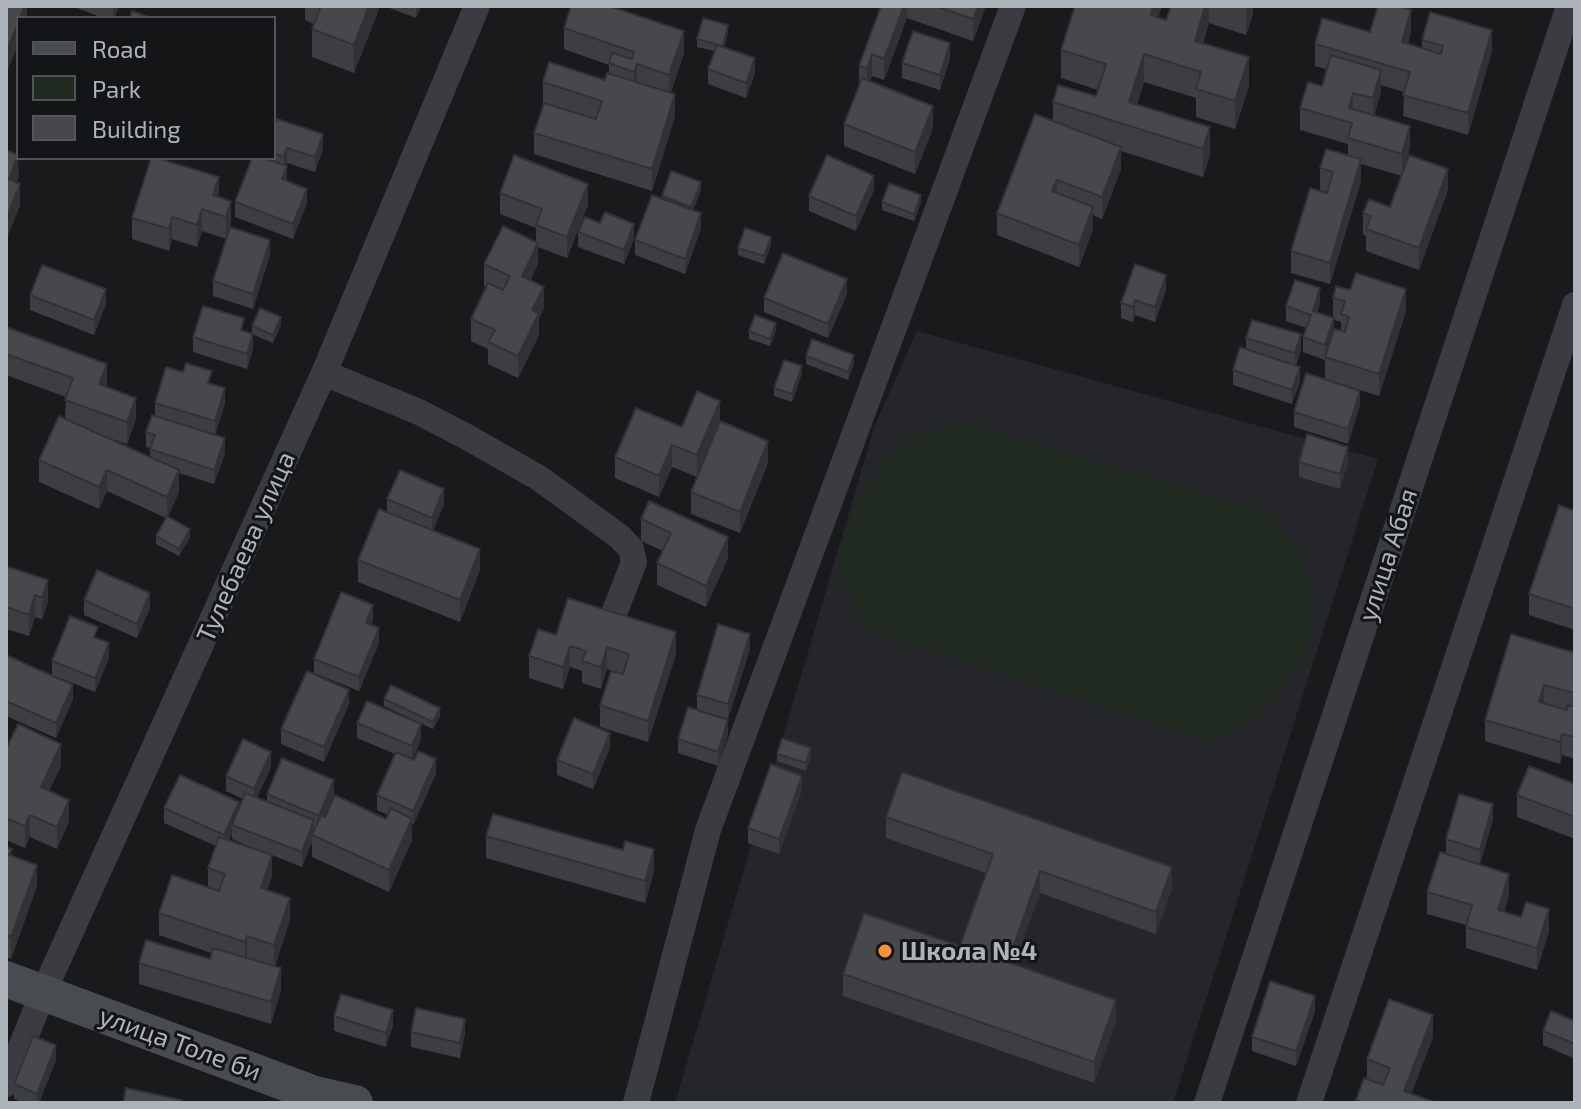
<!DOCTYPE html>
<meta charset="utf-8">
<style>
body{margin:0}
#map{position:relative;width:1581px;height:1109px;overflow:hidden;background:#191a1c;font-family:"Exo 2",sans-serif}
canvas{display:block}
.frame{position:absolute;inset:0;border:8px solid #acb3bb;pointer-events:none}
.legend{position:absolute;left:16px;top:16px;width:260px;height:144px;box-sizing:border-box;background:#141517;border:2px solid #515459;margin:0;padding:10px 14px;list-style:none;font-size:24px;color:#acb3bb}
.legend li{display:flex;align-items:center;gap:16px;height:40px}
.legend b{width:40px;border:2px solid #515459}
</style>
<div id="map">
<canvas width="1581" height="1109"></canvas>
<div class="frame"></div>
<ul class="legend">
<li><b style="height:10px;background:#484c51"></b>Road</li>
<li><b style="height:22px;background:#212a21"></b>Park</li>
<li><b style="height:22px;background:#46484c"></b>Building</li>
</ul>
</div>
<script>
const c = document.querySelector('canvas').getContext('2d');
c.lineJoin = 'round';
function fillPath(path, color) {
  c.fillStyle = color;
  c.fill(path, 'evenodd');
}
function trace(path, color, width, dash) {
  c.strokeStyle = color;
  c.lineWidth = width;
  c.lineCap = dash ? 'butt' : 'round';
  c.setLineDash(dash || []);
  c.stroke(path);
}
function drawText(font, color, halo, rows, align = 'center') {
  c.font = font + ' "Exo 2",sans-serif';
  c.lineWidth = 6;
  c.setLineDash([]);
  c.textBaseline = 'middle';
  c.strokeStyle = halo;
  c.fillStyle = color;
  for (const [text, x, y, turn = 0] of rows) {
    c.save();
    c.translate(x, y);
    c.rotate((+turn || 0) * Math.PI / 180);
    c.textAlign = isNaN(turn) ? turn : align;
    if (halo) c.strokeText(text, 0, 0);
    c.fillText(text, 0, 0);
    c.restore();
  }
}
fillPath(new Path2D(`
 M917,331l461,128 -205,644h-498l200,-678z`), '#252629');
fillPath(new Path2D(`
 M966,423l308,91 27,37 14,52 -7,45 -27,43 -36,36 -36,15 -342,-112c-9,-18 -22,-37 -26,-56 -9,-40 34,-110 66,-134 11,-9 44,-13 59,-17z`), '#212a21');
trace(new Path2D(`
 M324,373l95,39 48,25 72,41 81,59 11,12 3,13 -23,59
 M6,1084l37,-91 281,-620 153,-367
 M636,1103l72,-273 305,-824
 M1207,1103l362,-1097
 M1309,1103l266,-798`), '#3a3c41', 26);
trace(new Path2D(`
 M6,979l309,115 40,9`), '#484c51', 36);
fillPath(new Path2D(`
 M72,6h47l-5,12h-11z
 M305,6h75l-26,67 -42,-16v-28l2,-5 -9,-4z
 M384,6h37l-5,12z
 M881,6h105l-13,35 -66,-23 -23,62 -12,-4 -2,5 63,47 -18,46 -71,-28v-22l15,-38v-20z
 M1171,6h82v8l-7,21 -37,-12 -6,20 46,43 -14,43 -39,-12v-19l-52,-16 -7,23 73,22v28l-7,22 -82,-26v18l-19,50 -9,-4v14l-14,38 -82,-32v-22l56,-92v-19l43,-6 2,-6 -37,-12v-28l98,-32 7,2z
 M564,28l120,25 -13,39 4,24 -23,75 -118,-37v-21l9,-29v-22l62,-2 4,-7v-8l-45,-16z
 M1411,31l-3,13 14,4v-8l70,11 -24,84 -65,-19 1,-24 -23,-7v7l-7,23 36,32 -8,29 -41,-12v17l-31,103 -39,-11v-22l36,-59 -7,-2v-22l28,-13v-11l-48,-14v-22l22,-22 4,-17 -11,-3v-22l55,-12z
 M728,32l-4,16 31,25 -9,25 -38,-14v-15l6,-18 -17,-4v-8z
 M950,58l-10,32 -38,-12v-15z
 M274,128l49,21 -8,23 -28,-9 -1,3 1,15 20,22 -14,36 -58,-22v-15l31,-44h8z
 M701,190l-8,20 8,18 -16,46 -50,-19v-15l27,-42v-2z
 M874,190l-18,41 -47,-20v-15z
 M1448,190l-29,80 -53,-19v-15l-3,-1v-22z
 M500,193l88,12 -21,53 -29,-11v17l-8,16 14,28 -5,10v17l-21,43 -30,-14v-15l-17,-8v-22l15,-33h-2v-22l52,-22v-14l-36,-14z
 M219,197l12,25 -5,17 -24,-8 -5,16 -25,-8 -3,12 -37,-12v-21z
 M882,202h39l-7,19 -32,-11z
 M578,232l56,7 -10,25 -46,-17z
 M771,245l-7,19 -26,-9v-7z
 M270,255l-17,54 -40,-13v-15z
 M1166,290l-11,32 -20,-7 -2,7 -12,-4v-15z
 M847,294l-19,44 -64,-26v-14z
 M30,295l76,9 -12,31 -64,-25z
 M1333,298l73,13 -27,85 -54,-17v-21v2l-22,-8v-15l4,-9 -21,-7v-15l34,-3 -3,9 16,6zM1334,320l7,2v9l-7,-1z
 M281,325l-8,18 -21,-9v-8z
 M6,327l101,59 -1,1 30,32 -9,25 -24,-8 47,21v-9l-4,-1v-15l9,-16v-13l57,-19 13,19 -10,32 10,18 -11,31 -35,-11v19l-11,25 22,20 -11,19 -23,-12v-8l10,-18 -59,-27 -8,18 -60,-27v-22l26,-42 1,-21 -60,-22z
 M776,330l-6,16 -21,-7v-8z
 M244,331l9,18 -6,20 -54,-17v-15z
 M1246,338l55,11 -5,17 4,16 -8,22 -59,-19v-15l13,-21z
 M806,356l48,7 -6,17 -42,-16z
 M802,373l-10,29 -18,-6v-8z
 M1360,405l-12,39 -54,-17v-15z
 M720,421l48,42 -28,70 -49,-19v-22l6,-15 -25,-10 -13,30 -44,-19v-21l67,-30z
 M1299,462h49l-8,27 -41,-12z
 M387,499l57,5 -11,26 47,40 -20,52 -102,-40v-22l29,-48z
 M1575,511v119l-46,-15v-21z
 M641,519l87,39 -22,49 -49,-22v-22l6,-12 -22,-10z
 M6,566l42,36 -6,17 -7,-2 -6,19 -23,-7z
 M84,600l66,8 -13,30 -53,-23z
 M373,619l-2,6 8,18 -20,48 -45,-18v-14z
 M556,635l120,19 -28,88 -48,-15v-22l23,-31 -16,-5 -6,20 -19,-6v-12l-12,-4 -7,22 -34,-11v-22z
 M98,639l11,19 -14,34 -33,-13 11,20 -17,39 -50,-22v-61l46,20v-14z
 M750,649l-22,70 -31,-10v-14z
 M1575,653v106l-13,-4 -2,9 -75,-23v-21z
 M384,699l56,17 -7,13 -49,-23z
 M349,704l-25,58 -43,-18v-15z
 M357,723l64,16 -9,21 24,14 -24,51v15l-23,52 -77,-35v-15l-10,25 -30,-12v21l-5,14 23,30 -15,46 6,24 -10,34 -132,-40v-21l71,-4 1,-6 -52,-18v-22l49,-25v-20l8,-22 -52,-23v-15h75l4,-9 -17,-8v-15l45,-9 -14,31 10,3v-7l67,1 -9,22 61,2 2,-4 -11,-5v-15l18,-41 -38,-16zM232,832v7l31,13 -34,-12z
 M728,735l-10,31 -40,-13v-14z
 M610,748l-17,41 -36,-14v-15z
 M6,749l55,17 -12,24 20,31 -12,28 -27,-12 -5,11 -19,-8z
 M777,754l34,2 -5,15 -29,-10z
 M1575,784v55l-58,-22v-22z
 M802,790l-23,64 -31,-11v-15z
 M886,817l286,71 -16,46 -116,-41 -26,71 102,57 -22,62 -251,-87v-22l117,-28 26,-73 -100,-35z
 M1493,819l-13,45 -34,-10v-15z
 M486,836l168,35 -9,32 -159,-45z
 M6,847l31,39 -26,73 -5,-2z
 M1427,892l82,3 -5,17 45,19 -12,39 -71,-22v-23l-39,-11z
 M1315,1011l-19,55 -44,-15v-14z
 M334,1016l59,9 -7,22 -52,-16z
 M1575,1021v38l-32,-14v-14z
 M411,1032l54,1 -5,25 -49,-11z
 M1433,1037l-22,57 26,9h-81v-3l11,-21v-20z
 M56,1060l-17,43h-15l-10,-4v-15z`), '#3c3e41');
fillPath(new Path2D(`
 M25,6h2v12h-7z
 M113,6h6l-5,12h-1z
 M369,6h11l-26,67v-28z
 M416,6h5l-5,12z
 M904,6h3v12l-23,62v-21z
 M978,6h8l-13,35v-22z
 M1153,6h9l-11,37v-28z
 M1205,6h4v17l-14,46v-28z
 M1246,6h7v8l-7,21z
 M1411,10v21l-9,33v-22z
 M18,24v21l-12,29v-22z
 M728,25v7l-5,22v-8z
 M1492,30v21l-24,84v-22z
 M684,31v22l-15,44v-22z
 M950,43v15l-10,32v-15z
 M872,54v22l-5,15v-22z
 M1144,54v28l-14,44 -1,-24z
 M1249,57v29l-14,43v-28z
 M755,58v15l-9,25v-15z
 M637,64v22l-3,8v-22z
 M1381,70v22l-8,28v-22z
 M1353,93v22l-4,-7z
 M675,94v22l-23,75v-22z
 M933,106v22l-18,46v-22z
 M1410,126v21l-8,29v-22z
 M1210,127v28l-7,22v-28z
 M323,134v15l-8,23v-15z
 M1121,147v22l-19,50v-22z
 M287,148v15l-3,9v-15z
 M18,156l1,21 -10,24v-22z
 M1361,159v22l-31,103v-21z
 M287,166v15l-5,-2z
 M1448,169v21l-29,80v-22z
 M874,176v14l-18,41v-15z
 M219,177v22l-6,-4z
 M1057,180v22l-5,-11z
 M701,182v8l-10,25v-8z
 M20,184v22l-14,35v-22z
 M588,184v21l-21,53v-21z
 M307,189v14l-14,36v-15z
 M921,195v7l-7,19v-7z
 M231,201v21l-5,17v-22z
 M1093,207v22l-14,38v-22z
 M202,209v22l-5,16v-22z
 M701,213v15l-16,46v-15z
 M172,217v22l-3,12v-22z
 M634,224v15l-10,25v-14z
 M771,237v8l-7,19v-8z
 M270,240v15l-17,54v-15z
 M538,243v21l-16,34v-22z
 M1166,275v15l-11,32v-15z
 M847,279v15l-19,44v-14z
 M544,287v21l-5,10v17l-21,43v-22l14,-46z
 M1320,288v15l-7,22v-14z
 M106,289v15l-12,31v-15z
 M1406,289v22l-27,85v-22z
 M1135,300v15l-2,7v-15z
 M281,317v8l-8,18v-8z
 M1334,318v15l-9,27v-15z
 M776,323v7l-6,16v-7z
 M253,334v15l-6,20v-15z
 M1301,334v15l-6,18v-14z
 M854,355v8l-6,17v-8z
 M107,364v22l-8,20v-22z
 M802,366v7l-10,29v-8z
 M1300,367v15l-8,22v-14z
 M225,388v15l-10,32v-14z
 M1360,391v14l-12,39v-15z
 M136,398v21l-9,25v-22z
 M720,401v21l-23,55v-22z
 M225,438v15l-11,31v-14z
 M768,441v22l-28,70v-21z
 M672,445v22l-13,30v-21z
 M1348,447v15l-8,27v-15z
 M107,470v21l-8,18v-22z
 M179,470v22l-12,27v-22z
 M444,489v15l-12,29v-15z
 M190,529v8l-11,19v-7z
 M728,537v21l-22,49v-21z
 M480,549v21l-20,52v-22z
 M48,580v22l-6,17v-21z
 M150,593v15l-13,30v-14z
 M35,595v22l-6,19v-21z
 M373,605v14l-7,19v-15z
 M379,628v15l-20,48v-14z
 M676,632v22l-28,88v-21z
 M750,634v15l-22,70v-15z
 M109,643v15l-14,34v-14z
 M570,646v21l-7,22v-22z
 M607,647v22l-6,20v-22z
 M73,685v14l-17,39v-15z
 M1544,685v21l-5,-4z
 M349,690v14l-25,58v-15z
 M440,708v8l-7,13v-7z
 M728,720v15l-10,31v-14z
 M421,724v15l-9,22v-15z
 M610,733v15l-17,41v-15z
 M1562,734v21l-2,9v-22z
 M61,744v22l-20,42v-21z
 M811,748v8l-5,15v-8z
 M271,752v15l-17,37v-15z
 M436,759v15l-23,52v-15z
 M802,776v14l-23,64v-15z
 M334,780v15l-15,36v-15z
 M69,800v21l-12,28v-22z
 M239,802v15l-7,8v7l-8,18v-15z
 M1493,804v15l-13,45v-14z
 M30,815v22l-5,11v-22z
 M412,819v21l-23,52v-22z
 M314,820v15h-2v7l-10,25v-15z
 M654,849v22l-9,32v-22z
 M272,855v21l-11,34v-22z
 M37,865v21l-26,73v-22z
 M1172,867v21l-16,46v-22z
 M1040,871v22l-32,91v-22z
 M1509,874v21l-11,37v-22z
 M290,898v22l-16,47v-22z
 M1549,909v22l-12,39v-22z
 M247,936v22l-2,6v-22z
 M281,968v22l-10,34v-22z
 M1315,996v15l-19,55v-15z
 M1116,1000v21l-22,62v-21z
 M393,1010v15l-7,22v-14z
 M1433,1015v22l-25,66 -4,-12z
 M465,1019v14l-5,25v-15z
 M56,1045v15l-17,43h-2v-9z`), '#313235');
const building = new Path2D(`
 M6,6h19l-5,12h-2v6l-12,28z
 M321,6h48l-15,39 -42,-16z
 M571,6h38l75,25 -15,44 -32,-11 -3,8 -25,-9 3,-10 20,6 2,-7 -70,-24z
 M881,6h23l-20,53 -12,-5 -5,15 -8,-3z
 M935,6h43l-5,13z
 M1075,6h78l-2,9 15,5 5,-14h34l-10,35 54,16 -14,44 -39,-12 5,-17 -57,-18 -15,48 81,25 -7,22 -150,-47 5,-17 38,11 10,-32 -45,-14z
 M1378,6h20l13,4 -9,32 39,12 2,-8 -21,-6 8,-28 62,18 -24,83 -65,-18 7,-23 -95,-28 7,-26 48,14z
 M132,11l20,7h-22z
 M703,18l25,7 -5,21 -26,-7z
 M913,31l37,12 -10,32 -38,-12z
 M717,45l38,13 -9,25 -38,-14z
 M1331,55l50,15 -8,28 -20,-5 -4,15 61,18 -8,28 -54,-16 4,-15 -52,-15 8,-26 14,4z
 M549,62l56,18 2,-7 68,21 -23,75 -118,-36 10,-30 52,16 6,-18 -59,-19z
 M862,78l71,28 -18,46 -71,-28z
 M1035,114l86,33 -19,50 -45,-17 -5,11 41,16 -14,38 -82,-32z
 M277,119l46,15 -8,23 -28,-9 -3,9 -10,-4v-25z
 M1326,149l35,10 -31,104 -39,-12 19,-63 17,5 6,-21 -13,-4z
 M6,150l12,5 -9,24 11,5 -14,35z
 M514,155l74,29 -21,53 -31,-12 6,-16 -42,-16z
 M827,155l47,21 -18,40 -47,-20z
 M1409,155l39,14 -29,79 -53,-19 5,-13 -8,-3 6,-14 21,8z
 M151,158h6l62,19 -6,18 18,6 -5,16 -24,-8 -5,16 -25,-8 -3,12 -37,-11z
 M252,158h11l24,8 -5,13 25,10 -14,35 -58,-22z
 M671,171l30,11 -10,25 -29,-11z
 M889,183l32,12 -7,19 -32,-12z
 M652,195l49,18 -16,46 -50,-19z
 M605,212l29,12 -10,26 -46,-18 7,-15 15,6z
 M503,226l35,17 -16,33 22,11 -12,23 7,3 -21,43 -30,-14 7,-12 -24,-11 17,-36 15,7 7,-14 -26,-12z
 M230,227l40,13 -17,54 -40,-13z
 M745,228l26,9 -7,19 -26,-8z
 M783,253l64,26 -19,45 -64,-26z
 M1135,264l31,11 -11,32 -20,-7 -2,7 -12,-4z
 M42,265l64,24 -12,31 -64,-25z
 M1356,273l50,16 -27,85 -54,-17 9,-28 11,3 4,-15 -8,-3 4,-13 -12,-3 3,-12 14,4z
 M1295,280l25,8 -7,23 21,7 -9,27 -22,-8 8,-22 -25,-9z
 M203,306l41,12 -3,12 12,4 -6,20 -54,-17z
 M260,308l21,9 -8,18 -21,-9z
 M755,315l21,8 -6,16 -21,-8z
 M1252,320l49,14 -6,19 -49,-15z
 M6,327l101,37 -8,20 37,14 -9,24 -62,-22 8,-22 -67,-24z
 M812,339l42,16 -6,17 -42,-16z
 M1240,347l60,20 -8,23 -59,-20z
 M784,360l18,6 -10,28 -18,-6z
 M186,363l26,8 -4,12 17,5 -10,33 -60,-18 11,-36 17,5z
 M1306,373l54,18 -12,38 -54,-17z
 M697,391l23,10 -23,54 -25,-10 -13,31 -44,-19 21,-49 46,19z
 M152,415l73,23 -11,32 -64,-21 5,-14 -9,-3z
 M59,416l120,54 -12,27 -60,-27 -8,17 -60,-27z
 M720,421l48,20 -28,71 -49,-20z
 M1307,434l41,13 -8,27 -41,-12z
 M400,470l44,19 -12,29 -45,-19z
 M649,501l79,36 -22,49 -49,-23 14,-30 -30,-14z
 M1559,505l16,6v98l-46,-15z
 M379,509l101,40 -20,51 -102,-40z
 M167,516l23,13 -11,20 -23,-13z
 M6,566l42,14 -6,18 -7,-3 -6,20 -23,-8z
 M97,570l53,23 -13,31 -53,-24z
 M341,592l32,13 -7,18 13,5 -20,49 -45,-18z
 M568,598l108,34 -28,89 -48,-16 11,-34 12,3 6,-20 -22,-7 -6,20 -19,-6 4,-10 -16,-5 -7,21 -34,-11 9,-27 18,6z
 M70,616l28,11 -4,10 15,6 -14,35 -43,-17z
 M718,624l32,10 -22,70 -31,-9z
 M1511,634l64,19 -1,40 -30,-8 -5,17 28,8 1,-5 7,2v30l-13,-3 -2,8 -75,-22z
 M6,655l67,30 -17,38 -50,-22z
 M307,671l42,19 -25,57 -43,-18z
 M391,685l49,23 -7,14 -49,-23z
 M367,701l54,23 -9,22 -55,-23z
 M688,707l40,13 -10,32 -40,-13z
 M574,718l36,15 -17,41 -36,-14z
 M18,724l43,20 -20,43 28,13 -12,27 -27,-12 -5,11 -19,-8v-69z
 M782,738l29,10 -5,15 -29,-9z
 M243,739l28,13 -17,37 -28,-13z
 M418,751l18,8 -23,52 -36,-16 19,-43 18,8z
 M282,758l52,22 -15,36 -52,-22z
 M771,764l31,12 -23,63 -31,-11z
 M1529,766l46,18v33l-58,-22z
 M902,772l270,95 -16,45 -116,-41 -32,91 108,38 -22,62 -251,-88 21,-61 96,33 33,-92 -107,-37z
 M180,775l59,27 -15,33 -60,-27z
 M245,793l69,27 -12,32 -70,-27z
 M1459,794l34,10 -13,46 -34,-11z
 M335,795l51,24 5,-11 21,11 -23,51 -77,-35 9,-20 4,2z
 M493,814l130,36 2,-9 29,8 -9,32 -159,-45z
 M219,837l53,18 -11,33 29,10 -16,47 -27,-9 -2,6 -86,-29 13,-38 47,16 6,-17 -17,-6z
 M6,847l6,2 -3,6 28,10 -26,72 -5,-2z
 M1440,852l69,22 -11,36 23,7 5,-15 23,7 -12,39 -71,-21 6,-22 -45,-13z
 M146,940l64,19 3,-11 68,20 -10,34 -132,-39z
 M1270,981l45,15 -19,55 -44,-14z
 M341,994l52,16 -7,23 -52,-17z
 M1389,999l44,16 -29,76 33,12h-72l-9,-3 8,-22 19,7 7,-17 -23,-9z
 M416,1008l49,11 -5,24 -49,-11z
 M1551,1011l24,10v23l-32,-13z
 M33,1036l23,9 -19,49 -23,-10z
 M126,1088l56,12 -1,3h-58z`);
fillPath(building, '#46484c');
trace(building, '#313235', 2);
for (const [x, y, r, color] of [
 [885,951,8,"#f49239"]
]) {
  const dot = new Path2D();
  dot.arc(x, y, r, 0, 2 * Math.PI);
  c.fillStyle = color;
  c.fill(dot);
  trace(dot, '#141517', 3);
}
drawText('26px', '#acb3bb', '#141517', [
 ["Тулебаева улица",246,547,-66],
 ["улица Абая",1388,555,-72],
 ["улица Толе би",180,1044,20]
]);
drawText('bold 26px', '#acb3bb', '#141517', [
 ["Школа №4",901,951]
], 'left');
</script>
